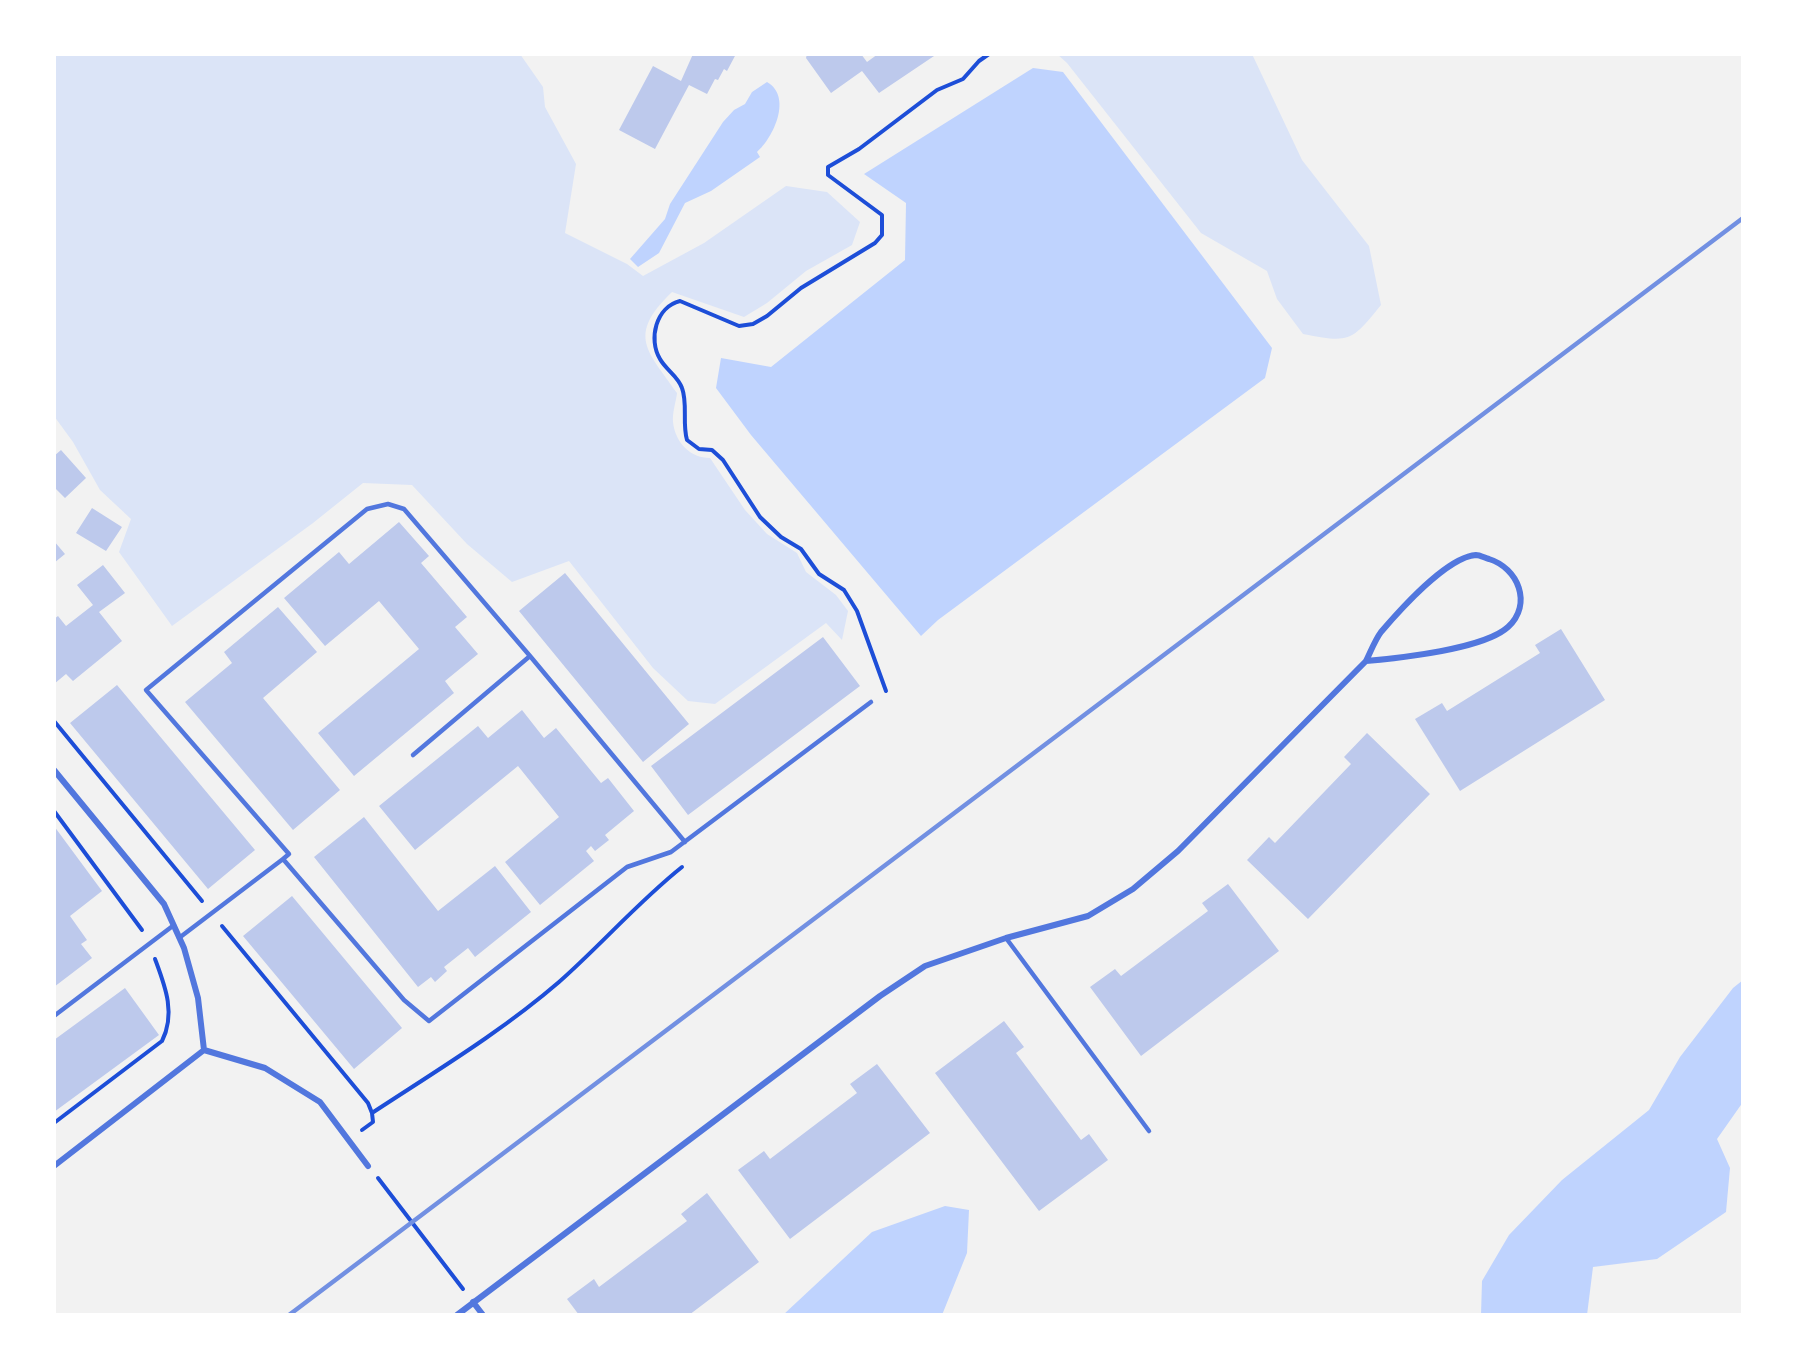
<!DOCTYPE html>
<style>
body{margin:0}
#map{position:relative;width:1797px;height:1369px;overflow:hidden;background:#f2f2f2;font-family:"Open Sans",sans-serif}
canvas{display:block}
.frame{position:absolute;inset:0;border:56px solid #fff;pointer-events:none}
</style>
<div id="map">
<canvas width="1797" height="1369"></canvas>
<div class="frame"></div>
</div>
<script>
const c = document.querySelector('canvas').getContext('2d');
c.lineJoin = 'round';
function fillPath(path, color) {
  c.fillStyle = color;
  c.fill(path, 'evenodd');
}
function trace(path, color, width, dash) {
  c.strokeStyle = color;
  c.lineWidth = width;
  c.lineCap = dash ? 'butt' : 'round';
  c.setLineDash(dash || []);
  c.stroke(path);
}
fillPath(new Path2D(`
 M54,54h466l23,33 2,20 31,57 -11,69 62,31 16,12 61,-33 82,-57 41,6 33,30 -8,23 -46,26 -39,32 -23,14 -72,-25c-46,44 -24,59 5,101 -1,9 -5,20 -4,29 2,20 17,36 37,36l35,52 22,24 30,19 9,19 30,23 12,16 -6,29 -16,-17 -111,81 -27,-3 -35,-33 -84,-107 -57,21 -45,-38 -55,-59 -49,-2 -50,40 -141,103 -53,-74 12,-33 -31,-29 -27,-48 -19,-26z
 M1057,54h195l50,106 67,86 12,59c-30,37 -31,38 -78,29l-26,-35 -10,-28 -66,-38 -134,-170z`), '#dbe4f7');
fillPath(new Path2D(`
 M1033,68l30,4 209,276 -7,30 -327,242 -17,16 -170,-201 -35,-47 5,-30 50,9 134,-107 1,-57 -42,-29z
 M767,82c26,15 6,56 -10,70l3,5 -49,34 -26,12 -26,50 -21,14 -8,-8 35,-40 5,-15 53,-82 11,-12 11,-6 7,-12z
 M1743,980v122l-26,37 13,29 -4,44 -69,47 -64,8 -6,48h-106l1,-34 27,-46 53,-55 87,-70 31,-53 53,-69z
 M945,1206l24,4 -2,43 -25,62h-159l89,-83z`), '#bfd3fe');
fillPath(new Path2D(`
 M693,54h43l-9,17 -3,-2 -6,11 -3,-1 -8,15 -18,-9 -34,64 -36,-19 34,-64 28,15z
 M807,54h54l6,8 11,-8h59l-58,39 -17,-22 -31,22 -25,-35z
 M61,450l25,28 -21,20 -11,-11v-31z
 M92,508l30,19 -16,24 -30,-18z
 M399,522l30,34 -8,7 46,54 -12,10 23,27 -33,27 9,12 -100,83 -36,-43 101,-84 -40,-48 -54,45 -41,-48 55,-46 10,12z
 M54,541l11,13 -11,9z
 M103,565l22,28 -26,19 23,29 -49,40 -7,-7 -12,10v-65l4,-3 8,10 27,-21 -16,-20z
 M565,573l124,151 -46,38 -124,-151z
 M278,607l39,45 -54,46 77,92 -47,40 -108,-128 47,-39 -8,-11z
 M1561,629l44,71 -145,91 -45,-72 27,-16 5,8 93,-58 -5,-8z
 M823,637l37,49 -172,129 -37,-49z
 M117,685l138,165 -47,39 -138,-166z
 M522,710l22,28 12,-10 45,55 7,-5 26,33 -29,24 4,5 -14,11 -4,-5 -5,5 8,10 -54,44 -35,-43 54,-45 -41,-51 -103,84 -36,-44 99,-80 10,12z
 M1367,733l63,61 -122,125 -61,-59 22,-23 6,6 76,-79 -7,-7z
 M364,817l74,94 57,-45 36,46 -56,45 -7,-9 -24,19 3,4 -12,11 -4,-5 -13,10 -104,-130z
 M54,826l48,65 -32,25 17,24 -6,4 11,14 -38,29z
 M1228,884l51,67 -138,105 -51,-69 25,-18 6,7 87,-65 -6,-8z
 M292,896l110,132 -48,41 -111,-133z
 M125,988l34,47 -105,77v-72z
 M1004,1021l20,26 -8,6 65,87 8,-6 19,26 -69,51 -104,-138z
 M877,1064l53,69 -140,106 -52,-69 26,-19 6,8 87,-66 -7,-9z
 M707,1193l52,69 -70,53h-110l-12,-16 27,-20 5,8 88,-66 -6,-7z`), '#bdc9ec');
trace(new Path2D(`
 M886,691l-29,-80 -13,-21 -25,-16 -18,-25 -20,-12 -21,-20 -37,-57 -11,-10 -13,-1 -12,-9c-5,-17 1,-36 -5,-52 -4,-12 -16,-18 -22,-29 -12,-20 -4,-52 20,-58l59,25 14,-2 14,-8 34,-28 74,-45 7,-8v-20l-54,-40v-8l31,-18 78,-59 26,-11 16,-18 10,-7
 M54,721l148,180
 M54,811l88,119
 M222,926l146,177 4,10c64,-42 129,-81 187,-131 42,-37 79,-80 123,-115
 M54,1123l108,-82c14,-28 3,-55 -7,-82
 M362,1130l11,-8 -1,-9
 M378,1178l85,111`), '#1d4ed8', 4);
trace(new Path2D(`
 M413,755l117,-99 155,186
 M283,859l6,-5 -143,-164 221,-181 21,-5 16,5 126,147
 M179,938l104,-79 121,141 25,21 198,-154 44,-15 200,-150
 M1006,938l143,193
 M54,1016l120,-91`), '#5277de', 4.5);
trace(new Path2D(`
 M54,770l110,134 20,44 14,50 6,52
 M204,1050l61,18 55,34 48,64
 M54,1166l150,-116
 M473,1302l10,13
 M457,1315l423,-319 45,-30 81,-28 82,-22 45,-27 45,-38 188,-190c5,-10 9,-21 15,-29 18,-21 66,-75 95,-77 4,0 9,3 13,4 29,9 44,45 19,68 -24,22 -109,31 -142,34`), '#5277de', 6);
trace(new Path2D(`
 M289,1315l1454,-1097`), '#7290e2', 4.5);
</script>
